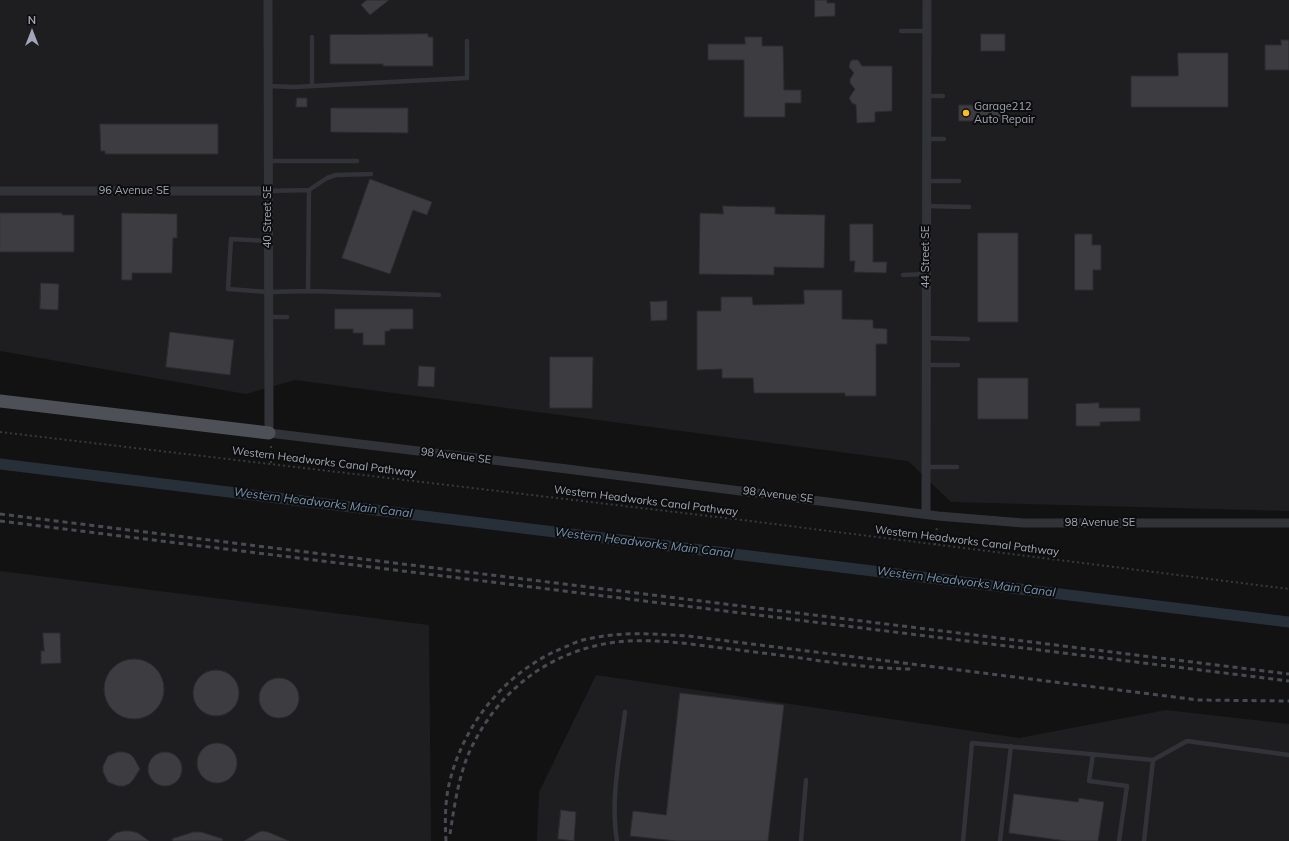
<!DOCTYPE html>
<style>
body{margin:0}
#map{position:relative;width:1289px;height:841px;overflow:hidden;background:#121213;font-family:Mulish,sans-serif}
canvas{display:block}
.north{position:absolute;left:12px;top:12px;width:40px;height:40px;-webkit-text-stroke:3px #0d0d0e;paint-order:stroke;rotate:0deg;font-size:11px;font-weight:700;line-height:16px;text-align:center;color:#a2a7b5}
.north::after{content:'';display:block;margin:auto;width:14px;height:18px;background:#a2a7b5;clip-path:polygon(50% 0,100% 100%,50% 72%,0 100%)}
</style>
<div id="map">
<canvas width="1289" height="841"></canvas>
<div class="north">N</div>
</div>
<script>
const c = document.querySelector('canvas').getContext('2d');
c.lineJoin = 'round';
function fillPath(path, color) {
  c.fillStyle = color;
  c.fill(path, 'evenodd');
}
function trace(path, color, width, dash) {
  c.strokeStyle = color;
  c.lineWidth = width;
  c.lineCap = dash ? 'butt' : 'round';
  c.setLineDash(dash || []);
  c.stroke(path);
}
function drawText(font, color, halo, rows, align = 'center') {
  c.font = font + ' Mulish,sans-serif';
  c.lineWidth = 4;
  c.setLineDash([]);
  c.textBaseline = 'middle';
  c.strokeStyle = halo;
  c.fillStyle = color;
  for (const [text, x, y, turn = 0] of rows) {
    c.save();
    c.translate(x, y);
    c.rotate((+turn || 0) * Math.PI / 180);
    c.textAlign = isNaN(turn) ? turn : align;
    if (halo) c.strokeText(text, 0, 0);
    c.fillText(text, 0, 0);
    c.restore();
  }
}
fillPath(new Path2D(`
 M0,0h1289v511l-338,-9 -43,-41 -613,-81 -49,14 -246,-43z
 M0,571l429,54 2,216h-431z
 M596,675l423,63 147,-28 123,14v117h-752l2,-49z`), '#1e1e20');
trace(new Path2D(`
 M0,464l1289,158`), '#273038', 11);
const building = new Path2D(`
 M367,0h22l-19,15 -9,-10z
 M815,0h12v3h8v13l-20,1z
 M428,34v3h5v29h-50v-2h-53v-29z
 M981,34h24v17h-24z
 M745,37h17v9h21l1,44h17v13h-16v14h-41v-57h-36v-16h37z
 M1281,40h8v30h-24v-25h16z
 M1178,53h50v54h-97v-31h47z
 M852,60h6l4,6h30v45l-17,1v10l-18,1 -1,-18 -4,-2 -3,-5 6,-9 -5,-6v-4l4,-6 -5,-6 1,-4z
 M297,98h10v9h-11z
 M959,105h45v16h-45z
 M331,108h77v25l-77,-1z
 M100,124h118v30h-113v-3h-4z
 M370,179l62,23 -5,13 -14,-5 -23,64 -48,-16z
 M723,206l52,1v7l50,1 -1,53 -50,-1v8l-75,-1 1,-61 23,1z
 M0,213h62v2h12v37h-74z
 M122,213l55,1v24h-4l-1,35h-40v7h-10z
 M850,224h23v38h14l-1,11 -32,-1 1,-11h-5z
 M978,233h40v89h-40z
 M1075,234h17v11h9v25h-8v20h-18z
 M41,283l18,1 -1,26 -18,-1z
 M804,290h38v29l31,1v8l14,1v15h-11v52h-31v-3h-91l-1,-15h-31v-9l-25,1v-59h24v-14h31l1,8 51,-1z
 M667,301v19l-16,1 -1,-19z
 M335,309h78v20h-23v2h-5v14h-22v-12h-10v-4h-18z
 M170,332l64,8 -4,35 -64,-8z
 M550,357h43l-1,51h-42z
 M419,366l16,1 -1,20 -16,-1z
 M978,378h50v41h-50z
 M1099,403v5h41v13l-40,1v4h-24v-22z
 M43,633h17l1,30 -20,1v-13h3z
 M104 689a30 30 0 1 1 60 0a30 30 0 1 1-60 0Z
 M193 693a23 23 0 1 1 46 0a23 23 0 1 1-46 0Z
 M259 698a20 20 0 1 1 40 0a20 20 0 1 1-40 0Z
 M680,693l104,12 -16,136h-92l-46,-5 3,-25 33,4z
 M197 763a20 20 0 1 1 40 0a20 20 0 1 1-40 0Z
 M148 769a17 17 0 1 1 34 0a17 17 0 1 1-34 0Z
 M118,752h6l6,2 4,4 6,11 -7,11 -4,4 -5,2h-6l-10,-4 -5,-10v-6l5,-10z
 M1014,794l64,8 1,-4 25,4 -6,39h-32l-57,-8z
 M561,810l15,2 -2,29 -16,-2z
 M124,831h7l7,2 11,8h-42l9,-8z
 M262,831l6,1 21,9h-45l13,-8z
 M194,832h7l22,7 -1,2h-49l-1,-2z`);
fillPath(building, '#3c3c41');
trace(building, '#2c2b30', 1);
trace(new Path2D(`
 M0,432l734,87 555,70
 M271,463v-20
 M935,545l2,-19`), '#383a40', 2, [2, 3]);
trace(new Path2D(`
 M901,31h26
 M312,37v49
 M268,86l26,1 173,-9v-37
 M926,96h17
 M926,139h18
 M268,161h89
 M926,181h33
 M268,191l41,-1 18,-12 9,-3 35,-1
 M926,206l43,1
 M268,241l-37,-2 -3,50 40,3 40,-1 1,-101
 M903,275l23,-1
 M308,291l131,4
 M269,317h18
 M926,338l42,1
 M926,365h32
 M926,467h31
 M1093,754l-4,27 38,5 -8,55
 M1153,760l34,-19 102,14
 M617,841c-7,-42 3,-86 8,-129
 M801,841l5,-61
 M963,841l9,-98 181,17 -9,81
 M1000,841l11,-95`), '#323339', 4.5);
trace(new Path2D(`
 M268,0l1,433 298,36 371,47 85,7h266
 M0,191h268
 M926,514l1,-514`), '#323339', 9);
trace(new Path2D(`
 M0,401l269,32`), '#4e5058', 13);
trace(new Path2D(`
 M0,514l1289,160
 M0,521l1289,160
 M450,834c4,-26 8,-54 18,-79 25,-57 71,-97 131,-110 40,-9 83,-2 123,3 33,4 66,8 99,13 31,4 62,8 93,8
 M446,841c-1,-17 -1,-35 2,-52 13,-63 57,-118 117,-142 7,-3 15,-7 23,-8 33,-8 66,-5 100,-3l510,64 91,1`), '#494b52', 3, [5, 4]);
for (const [x, y, r, color] of [
 [966,113,4,"#fcbb21"]
]) {
  const dot = new Path2D();
  dot.arc(x, y, r, 0, 2 * Math.PI);
  c.fillStyle = color;
  c.fill(dot);
  trace(dot, '#0d0d0e', 1.5);
}
drawText('11px', '#a2a7b5', '#0d0d0e', [
 ["Garage212",974,107],
 ["Auto Repair",974,120]
], 'left');
drawText('11px', '#a2a7b5', '#0d0d0e', [
 ["96 Avenue SE",134,191],
 ["40 Street SE",268,217,-90],
 ["44 Street SE",926,257,-90],
 ["98 Avenue SE",456,456,7],
 ["Western Headworks Canal Pathway",324,462,7],
 ["98 Avenue SE",778,495,7],
 ["Western Headworks Canal Pathway",646,501,7],
 ["98 Avenue SE",1100,523],
 ["Western Headworks Canal Pathway",967,541,7]
]);
drawText('italic 12px', '#7694b3', '#0d0d0e', [
 ["Western Headworks Main Canal",323,503,7],
 ["Western Headworks Main Canal",644,543,7],
 ["Western Headworks Main Canal",966,582,7]
]);
</script>
